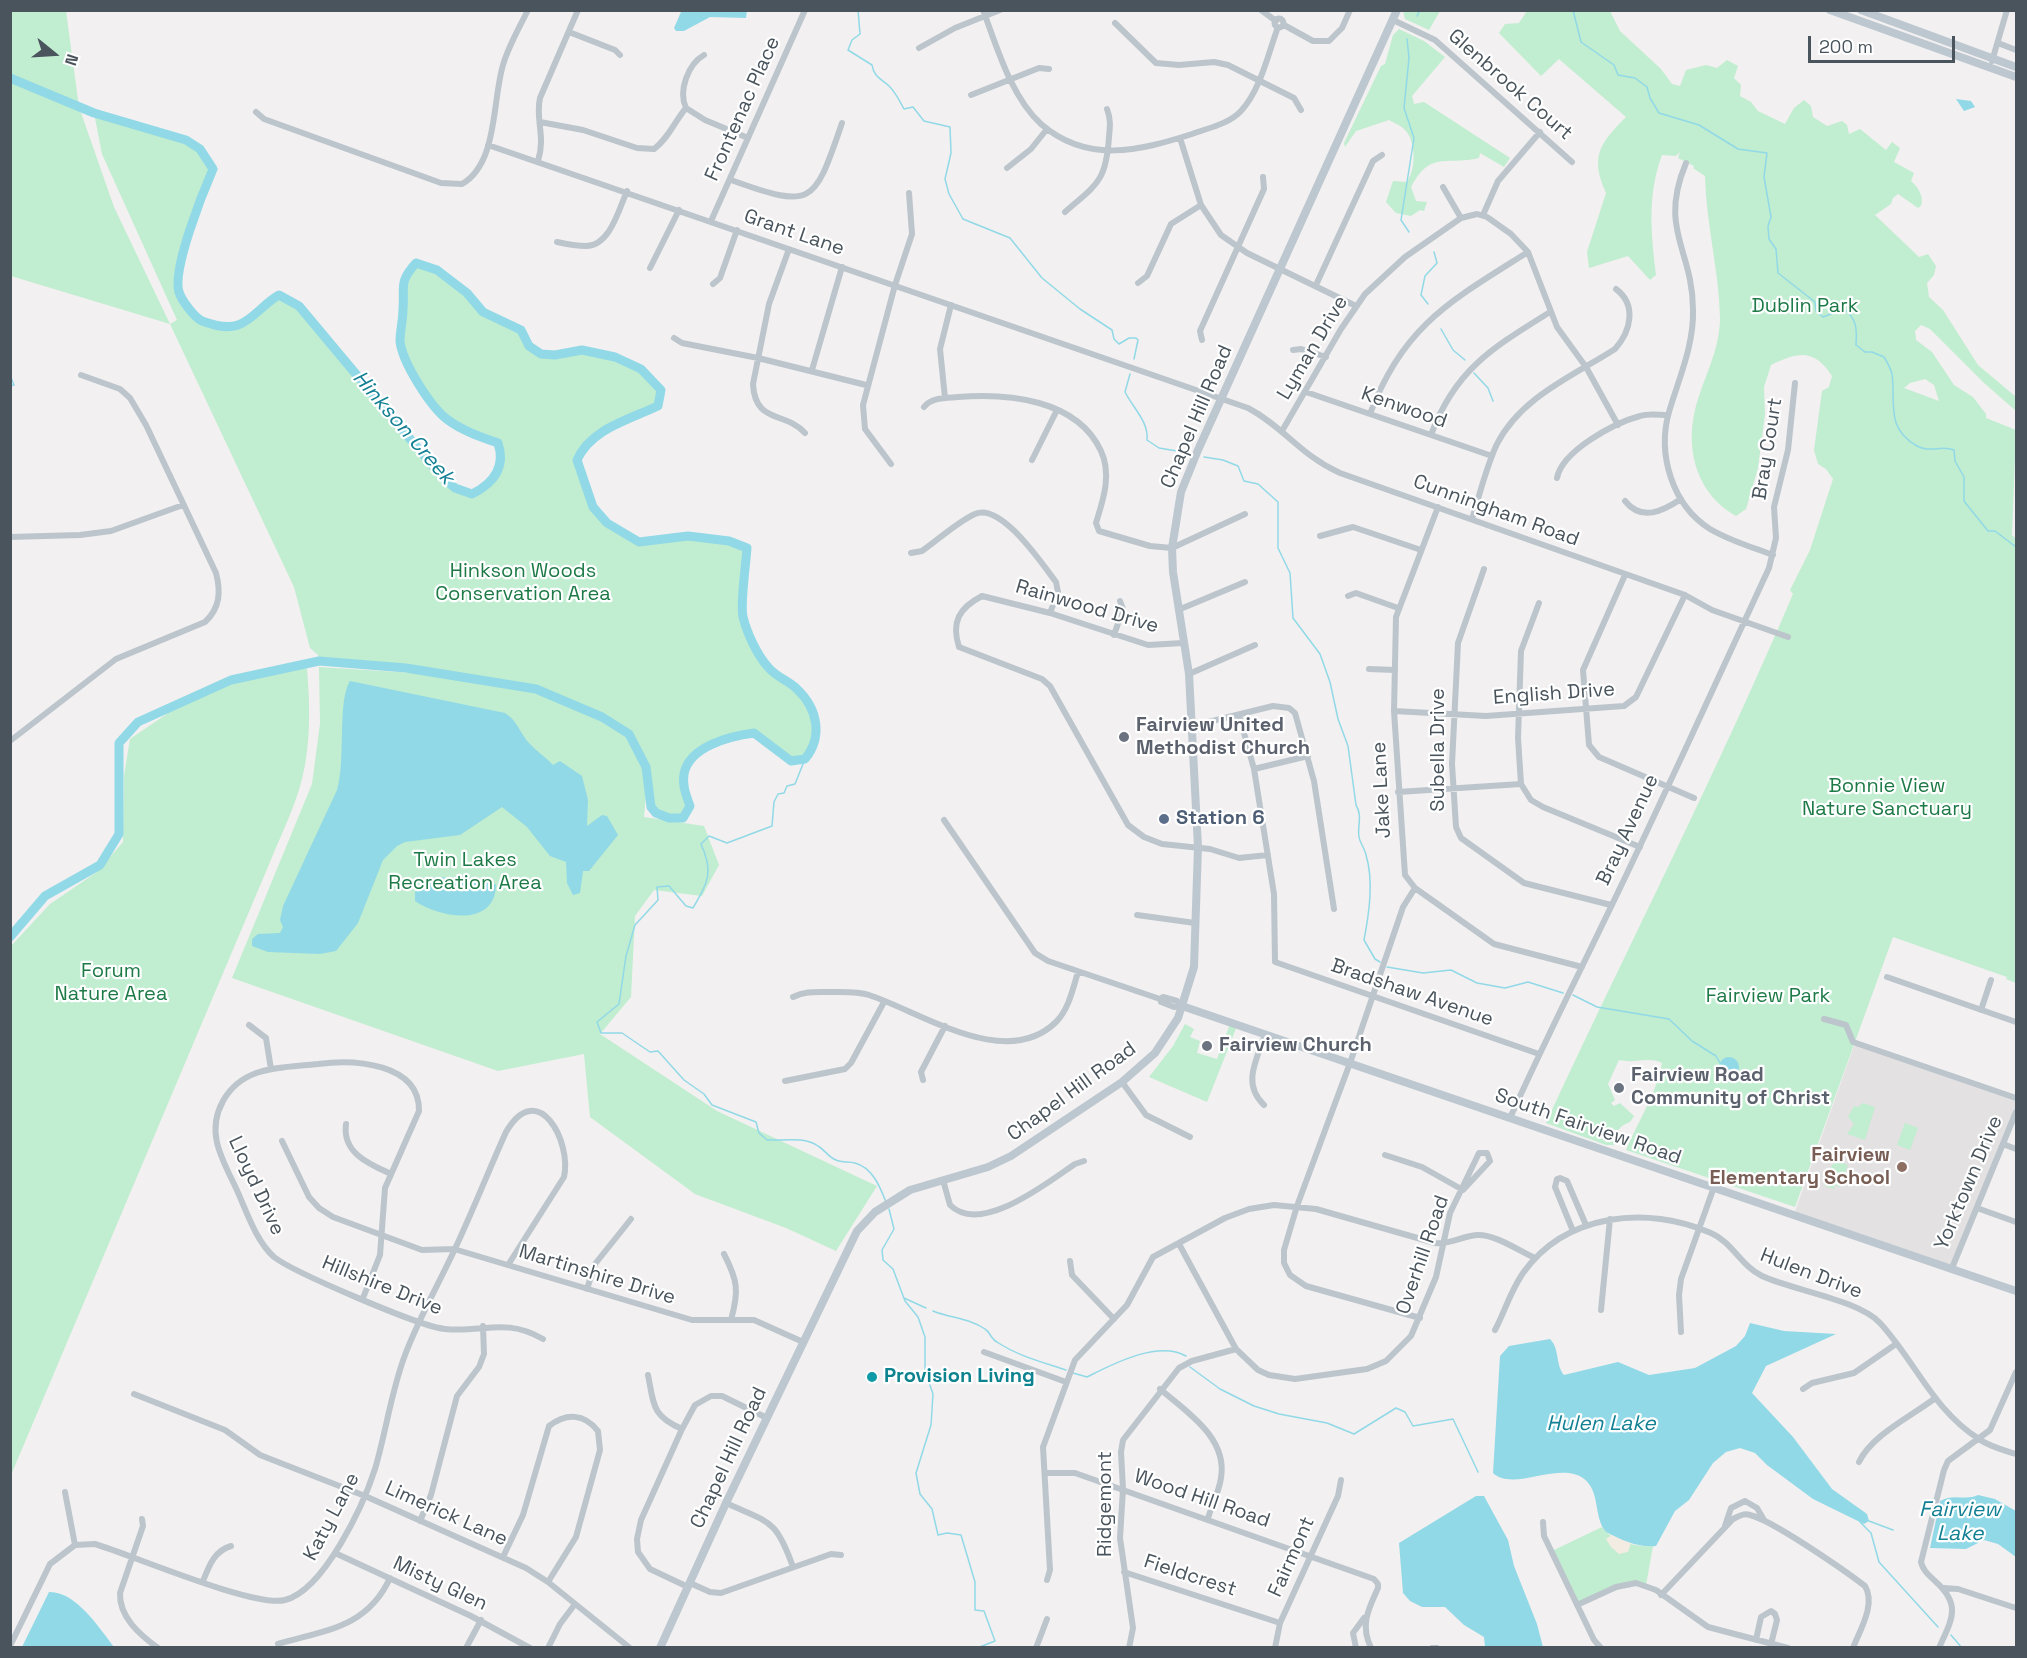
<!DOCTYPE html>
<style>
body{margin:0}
#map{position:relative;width:2027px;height:1658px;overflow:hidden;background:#f2f0f0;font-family:"Space Grotesk",sans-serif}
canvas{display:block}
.frame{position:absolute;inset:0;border:12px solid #49545c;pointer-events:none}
.north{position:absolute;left:24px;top:24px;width:60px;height:60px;-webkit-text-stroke:4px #fff;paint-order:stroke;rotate:108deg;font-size:16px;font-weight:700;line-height:24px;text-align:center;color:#49545c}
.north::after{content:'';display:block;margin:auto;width:21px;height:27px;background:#49545c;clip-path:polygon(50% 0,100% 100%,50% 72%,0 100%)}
.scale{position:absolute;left:1808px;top:36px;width:147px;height:27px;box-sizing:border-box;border:3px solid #49545c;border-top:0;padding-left:8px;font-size:18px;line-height:21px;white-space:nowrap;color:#49545c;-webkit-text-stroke:4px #fff;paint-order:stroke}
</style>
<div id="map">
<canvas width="2027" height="1658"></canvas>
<div class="frame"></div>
<div class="north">N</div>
<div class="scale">200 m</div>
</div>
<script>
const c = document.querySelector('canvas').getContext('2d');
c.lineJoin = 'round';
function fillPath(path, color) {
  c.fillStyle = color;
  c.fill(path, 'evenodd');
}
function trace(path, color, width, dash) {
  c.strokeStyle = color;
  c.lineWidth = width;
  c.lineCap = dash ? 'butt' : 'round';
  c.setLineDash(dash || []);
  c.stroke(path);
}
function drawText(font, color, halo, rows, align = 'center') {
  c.font = font + ' "Space Grotesk",sans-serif';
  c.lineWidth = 4.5;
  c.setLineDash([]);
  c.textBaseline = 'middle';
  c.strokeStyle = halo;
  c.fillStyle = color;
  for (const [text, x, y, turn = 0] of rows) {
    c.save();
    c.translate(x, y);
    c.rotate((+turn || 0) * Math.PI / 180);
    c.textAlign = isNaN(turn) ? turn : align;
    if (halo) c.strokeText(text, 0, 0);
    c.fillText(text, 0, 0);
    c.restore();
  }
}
fillPath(new Path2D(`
 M1855,1043l161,55v14l-64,156 -158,-54z`), '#e3e1e1');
fillPath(new Path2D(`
 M10,11h56l13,96 35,100 56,117 7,-4 -75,-166 -8,-41c34,11 106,20 119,56l-22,55 -13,67c12,24 35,44 63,32 14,-6 24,-20 38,-28l20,11 143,171 13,11 17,6c22,-11 34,-27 26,-51 -17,-6 -36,-12 -51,-23 -16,-12 -46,-58 -47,-79 0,-10 3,-21 3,-32 2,-23 -4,-26 13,-46l22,6 22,15 23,28 38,18 8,15 12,9 14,1 27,-5 33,7 26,12 20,21 -3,16c-30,14 -68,23 -81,54l16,47 14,16 32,19 49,-6 41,5 18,7 -4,68 26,53 29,21 16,25 1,31 -10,13 -14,2 -37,-28c-23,3 -65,13 -70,41 -2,11 2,21 6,32l-7,12c-51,0 -23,-33 -42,-60l6,25 -3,34 60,9 15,39 -17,31 -48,-6 -19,26 -4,81 -31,37 117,77 160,75 -41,65 -50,-23 -91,-34 -105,-77 -6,-63 -86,17 -266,-93 80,-194 8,-60 -1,-57 125,8 -38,-7 -87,-7 -1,-6 -8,-7 -16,-61 -124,-263 -159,-48zM474,679l62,10 13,6 -78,-15z
 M1403,11l1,-1 36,1 -11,19 -24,-11z
 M1527,11h83l10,20 41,38 11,15 8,2 6,-16 20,-5 11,3 10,-8 11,6 -4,12 7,7 -1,11 11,6 7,9 27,13 9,-16 10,-8 7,6 2,11 14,9 15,-5 5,4 2,9 11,-5 26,21 6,-8 8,6 -6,14 20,11 -3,8c7,6 13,15 10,25l-3,2 -20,-14 -5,4 -2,6 -16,11 44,42 9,-3 8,12 -2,9 -7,8 2,14 14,13 35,55 38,32v14l-33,-29 -53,-53 -9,-4 -6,6 1,9 16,12 22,33 19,12 13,17v4l30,12 -4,105 4,4v444l-10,-4 1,-2 -114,-40 -98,270 -169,-57c11,-26 32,-60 36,-87 -13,-7 -29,1 -43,-3l-11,24 7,16 -4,3 3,3 6,-3 14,13 -4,6c-12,4 -14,11 -16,23h-8l-60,-22c82,-177 171,-350 247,-529l-3,-4 20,-40 23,-71 -7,-10 -8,-5 -4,-14 8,-59 7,-4 3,-11c-18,-28 -34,-24 -61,-11l-7,22 1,27 -7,54 -12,41 -10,7c-38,-21 -51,-64 -41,-106 8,-32 25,-59 25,-92 -1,-48 -14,-94 -15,-142l-12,-8 1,-2 -16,-8 2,-6 -4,4 -14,-1c-15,40 -11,79 -6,120l-6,5 -22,-24 -39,12 -2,-16 19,-59c-16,-36 -7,-49 20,-76l-67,-58 -18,17 -42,-43 6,-9 14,-1zM1925,379l9,6 5,16 -35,-13 6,-5z
 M1399,29l25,12 21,16 -33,39 2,8 10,-2 86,56 -6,9 -24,-14 -1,5c-35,8 -48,-8 -68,29l5,14 11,1 -3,9 -4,-1 -9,6 -15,-3 -10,-11 7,-21 14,1c9,-13 9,-39 -1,-51 -4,-5 -12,-8 -17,-11l-33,11 -11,16 -1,-4 37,-77 4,-2 8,-29z
 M307,668c3,37 4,74 -5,111 -7,28 -21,56 -32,83l-259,613v-529l39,-42 47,-32 26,-30 1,-66 6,-37 47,-32 61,-29z
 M1185,1024l9,5 -4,8 10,4 -3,12 20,6 13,-35 7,2 -30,76 -58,-25 24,-31z
 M1863,1103l12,4 -10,33 -18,-6 7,-10 -6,-7 6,-11 4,1z
 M1905,1123l13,5 -8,22 -13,-5z
 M1836,1161l12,4 -8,22 -5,-2 -1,4 -9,-3 7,-21z
 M1602,1527c8,13 36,21 51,19l-7,39 -10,-2 -59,22 -25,-54z`), '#c1edd0');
fillPath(new Path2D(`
 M1612,1535l19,8 -3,9 -9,2 -8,-7 -5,-8z`), '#f2ece2');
fillPath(new Path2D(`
 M688,11l59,-1 -1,8 -36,-1 -26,14h-8l-2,-3 7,-16z
 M1956,99l15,2 4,6 -11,4z
 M350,681l155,32c13,8 15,21 25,31 7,8 16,13 23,21l7,-4 22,15 6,24 -1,26 15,-11 5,1 11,19 -29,36h-6l-3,22 -7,2 -6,-12 -1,-21 -16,-6 -23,-29 -25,-20 -42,28 -55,7 -8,4 -14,14 -25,63 -22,28 -16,3 -52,-2 -16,-6v-7l6,-5 22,-1 3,-6 -3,-7 3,-14 54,-116c9,-29 0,-88 13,-109z
 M437,877l53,3 6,5c-1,43 -56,33 -81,16v-9l14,-14z
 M1719 1067a10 10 0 1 1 20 0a10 10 0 1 1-20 0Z
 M1750,1323l34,8 52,3 -70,32 -14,27 41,44 39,52 35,25 2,7 -5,3 -51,-25 -46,-34 -12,-12 -15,-5 -14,4 -13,11 -24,37 -14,11 -19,35c-18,2 -34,-6 -50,-14 -13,-15 -5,-41 -23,-54 -24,-17 -70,14 -90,-5l7,-117 9,-10 41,-7c10,10 5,25 14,36l54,-13 31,13 46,-7 41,-22 9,-10z
 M1978,1495l17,4 21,12v46l-18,-13 -14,-4 -18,9 -36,-1 10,-47c13,-8 26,0 38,-6z
 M1476,1496h8l24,44 6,26 23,58 6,23h-58l-1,-10 -20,-12 -19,-18h-23l-12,-6 -7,-8 -4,-50z
 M49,1592c27,-1 51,37 65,55h-92z`), '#91d9e7');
trace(new Path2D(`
 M858,10l2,24 -8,6 -4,10 24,15c2,13 10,14 18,22 6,6 10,15 14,22l9,-2 11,14 26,6 1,26 -6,26 4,15 14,25 47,19 32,40 38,31 32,21 2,9 5,5 10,-6h7l2,2 -4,19
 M1573,10l8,32 33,23 4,10 17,3 12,9 3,11 9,15 40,12 39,24 29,4 -3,24 7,40 -3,9 1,13 7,10 2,24 37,29 1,9 7,6 21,-8c13,10 13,20 12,36l9,7h7l12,5c3,5 7,12 8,17 4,29 -7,54 25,72 13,7 25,-1 37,4l1,11 9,16v24l24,30h7l21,16
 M1417,16l3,-6
 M1407,39l2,19 -5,50 10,30 -13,82 8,12
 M1428,304l-7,-9 4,-19 12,-13 -3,-11
 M1441,329l12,21 12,10
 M1474,373l14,15 5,13
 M1130,374l-5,18c8,16 24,30 22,48l12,8 30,5
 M10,375l4,10 -4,1
 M1204,457l19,3 15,6 6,15 14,3 20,18v46l12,25 3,45 27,36 10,28 8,37 10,27 8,59c7,12 1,20 3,32 1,6 6,12 7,18 8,26 3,59 -2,85l11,19 5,3
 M805,759l-10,25 -8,2 -3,7 -6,1 -4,8 -2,24 -45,17 -18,-7 -8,8c13,28 7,38 -8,64l-7,-2 -17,-20 -12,1 1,13 -23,25 -9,31 -7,48 -22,18 4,11h21l28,19 8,-1 26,29 20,14 8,11 44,17 3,11 8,7c16,1 36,-4 51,6 7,4 10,11 18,14 6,3 13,1 19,3 18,5 25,24 31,39
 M1387,967l36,6 28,-3 26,13 28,5 23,-6 35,11
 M1573,995l24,12 72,12 23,22 24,15 4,7
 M889,1209l5,20 -12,21 1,10 10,9 12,32 13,16 7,20v34l8,23 -2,31 -15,48 4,21 12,15 6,26 9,-2 14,2 14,47v28l9,1 11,30 -18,7
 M904,1298l22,10
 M933,1311c17,7 36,7 52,18 5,3 6,10 12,13 21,14 45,20 69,28
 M1190,1367l30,22 34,17 25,8 48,9 27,11 42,-26 9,4 8,14 40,-7 25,53
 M1073,1373l14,4c26,-13 71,-37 99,-21
 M1869,1521l24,9
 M1860,1522l11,11 8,29 59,65
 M1951,1635l11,13
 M19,1647l4,1`), '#91d9e7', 1.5);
trace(new Path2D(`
 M10,78l84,35 92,27 14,9 13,20c-10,23 -41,100 -34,123 3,9 15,25 23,29 11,4 24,8 36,4 15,-5 26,-22 41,-30l20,11 143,171 13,11 17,6c22,-11 34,-27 26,-51 -17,-6 -35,-12 -50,-23 -17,-12 -46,-58 -48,-79 0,-10 3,-21 3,-32 2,-23 -5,-26 13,-46l21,7 30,23 16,19 38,18 8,16 12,8 14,1 27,-5 33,7 26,12 20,21 -3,16c-30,14 -67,23 -81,54l16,47 14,16 32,19 49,-6 41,5 18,7c-1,16 -7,56 -4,69 4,16 14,38 25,50 8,10 21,14 29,22 21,20 26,48 8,70l-14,2 -37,-28c-23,3 -65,13 -70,41 -2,11 2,21 6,32l-7,12h-14l-13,-5 -5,-6 -5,-40 -17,-33 -27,-17 -66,-28 -130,-21 -87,-7 -88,19 -93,42 -19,21v91l-19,31 -55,31 -35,41`), '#91d9e7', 9);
trace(new Path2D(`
 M983,10c14,37 28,87 58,114 46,40 98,27 151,10 16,-6 37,-10 49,-23 20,-22 27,-57 37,-84
 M1261,10l15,11
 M1274.5 23a4.5 4.5 0 1 1 9 0a4.5 4.5 0 1 1-9 0Z
 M1393,20l42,20 137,122
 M1115,23l41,40 23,2 35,-3 14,3 66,33 7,12
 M1284,25l29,16h16l13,-13 8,-18
 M569,32l46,18 5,5
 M1998,43l18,7
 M919,48l36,-20 45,-18
 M704,55c-16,9 -26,36 -18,53l19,12 43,18
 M1992,61l15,-51
 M971,95l68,-27 10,1
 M256,112l8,7 177,64 21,1c36,-21 30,-82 41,-119 5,-18 16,-37 25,-55
 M540,122l43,8 54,18 17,1c14,-10 21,-28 32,-41
 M1180,138l21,67 20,30 26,18 109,53
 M488,145l760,263c36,19 52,47 92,65l345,122 27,15 76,27
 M538,161c8,-25 -3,-41 2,-63l38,-88
 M1686,163c-28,67 7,86 7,147 1,35 -14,68 -24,102 -12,42 3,93 41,117 20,12 42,18 63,26
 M1007,168l24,-19 16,-20
 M731,180c83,30 83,24 111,-57
 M1443,187l18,31
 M1065,212c32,-28 41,-30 44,-75 1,-10 2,-18 -2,-28
 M1483,215l15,-34 42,-49
 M711,221l94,-211
 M557,242c9,2 20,4 29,4 24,0 33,-37 41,-55
 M789,249l-20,55 -16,80c2,40 32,27 52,49
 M650,268l29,-58
 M1138,283l9,-7 24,-52 30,-19
 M713,284l7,-6 17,-48
 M1316,285l57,-124 9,-6
 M674,338l8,5 76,15 108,27
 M1202,340l-2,-9 64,-142 -1,-12
 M1293,350l8,-1 25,8
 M812,370l30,-103
 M1306,392l186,64
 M945,398l-5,-49 11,-44
 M924,407c7,-10 23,-9 34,-10 49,-4 119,2 143,54 11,24 2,49 -5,72l3,8 51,15 22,2 73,-34
 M1370,414c33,-89 82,-114 158,-162
 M1282,431l59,-102 24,-35 40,-37 56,-39 16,-4 10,3 24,17 17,18 29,75 29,40 32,58
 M1431,435c24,-66 63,-88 119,-123
 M1032,460l25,-50
 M891,464l-26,-35 -2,-24 32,-120 17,-51 -3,-41
 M1557,478c5,-27 57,-55 83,-62 9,-3 19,-1 28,-1
 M1625,501c17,21 38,10 56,-2
 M1438,507l-42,110 -2,94 11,164 10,13 79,56 88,23
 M1472,519c8,-25 14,-52 25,-75 24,-47 76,-68 118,-95 16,-18 22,-44 1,-60
 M1320,536l33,-9 68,23
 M10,537l70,-2 31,-4 72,-26
 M911,553l11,-2c16,-11 35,-29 53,-37 26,-12 67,50 81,68l2,10 -8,21
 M1484,569l-26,74 -6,121 4,63 5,11 63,45 87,22
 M1625,575l-42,95 6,75 10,12 95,41
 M1348,596l8,-3 42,15
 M1539,603l-18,48 -3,87 3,46 10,16 12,7 97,40
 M1178,610l67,-28
 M1114,635l9,-26 -3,-8
 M1183,643l-35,2 -98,-32 -68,-17c-23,12 -31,26 -23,51l83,32 8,7 78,139 16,12 18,7 48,5 29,9 29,-3
 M1369,669l26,1
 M1189,674l66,-29
 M1394,711l92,5 138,-10 12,-9 49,-102
 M1239,715l15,54 20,125 1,68 264,92
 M1192,726l81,-20 16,2 6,5 19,68 20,128
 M10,741l106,-82 89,-37c15,-14 16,-30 11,-49l-70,-148 -16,-27 -10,-9 -39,-14
 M1254,769l54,-13
 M1398,792l123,-8
 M944,820l91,133 13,8 112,38 1,3 13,5 8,-1
 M1415,888l-12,19 -53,156 -53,143 -13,44v13l6,12 16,11 114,32
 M1137,915l58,8
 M1887,977l129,45
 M793,997c12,-6 22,-5 35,-5 13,0 30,-1 41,3 54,18 137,76 187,27 13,-13 17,-34 22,-50
 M1160,999l3,-2 14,4 5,5
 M1981,1010l10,-30
 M1824,1019l22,6 7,17 163,56
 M249,1025l17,13 5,31
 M923,1080l-2,-8 24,-46
 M785,1081l60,-12 6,-6 33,-61
 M1122,1082l24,33 44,22
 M1264,1105c-22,-21 -8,-44 1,-70
 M1510,1118c41,-91 87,-180 129,-270 44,-93 87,-187 130,-280l7,-30 -2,-31 14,-57 7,-67
 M346,1124c-4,29 23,40 45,50
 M282,1141l27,56 10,11 14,9 89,33 32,-1 238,71h62l49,22
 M2003,1144l13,5
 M943,1180l7,25c31,31 98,-23 125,-41l9,-3
 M1977,1208l39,14
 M1573,1231l-18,-44 2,-8 3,-1 7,3 19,44
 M1179,1244l57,105 22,21 11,5 26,4 72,-10 19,-8 25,-25 25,-59 14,-64 29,-60h8l3,8 -27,29 -41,-23 -37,-12
 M724,1254c14,27 15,37 7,66
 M1070,1261l2,14 42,44
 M1952,1268l64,-156
 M587,1289l8,-25 36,-45
 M363,1298l17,-43 5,-67 34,-77c1,-48 -65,-52 -101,-47 -36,4 -75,1 -95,37 -17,31 -2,56 12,85 11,23 20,54 39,71 19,15 147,70 171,72 38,4 60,-12 98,10
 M1601,1310l9,-91
 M1495,1330c10,-19 15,-38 28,-57 43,-60 124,-68 188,-40 21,9 30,33 51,43 30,14 97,24 118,47 35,38 53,87 99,116 11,8 25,11 37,15
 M1681,1332l-2,-37 2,-16 33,-92
 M984,1352l82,30
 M648,1375c6,30 4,41 34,54
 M1160,1389c27,23 68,49 61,89 -2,14 -9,27 -13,40
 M1803,1389l9,-6 42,-10 42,-29
 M134,1394l91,36 35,25 105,41 161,72 22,14 82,66
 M1859,1462c13,-27 51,-45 75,-63
 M1045,1473h30l299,106 4,5v4c-10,22 -18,37 -7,60
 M65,1492l10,53
 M726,1503c44,20 50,16 67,64
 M142,1519l1,7 -23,67c-1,24 20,42 38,55
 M420,1521l11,-26 26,-99 22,-29 5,-13 -1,-28
 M1543,1522l1,14 50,104 7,8
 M1725,1526l6,-18 14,-7 12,7 7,12
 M335,1553l136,63 59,32
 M503,1557l20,-42 26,-89c17,-13 35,-13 49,5l2,19 -24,87 -28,45
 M1124,1572l156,51
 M1047,1580l3,-10 -7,-123 32,-87 52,-55 26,-48 72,-39 24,-9 25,-4 42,4 119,34c15,2 27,-7 42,-8 18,-1 42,16 58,23
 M203,1581c6,-15 11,-30 28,-35
 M690,1583l20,9 11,1 110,-39 10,1
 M688,1587l-38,-18 -12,-17 -1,-13 4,-19 41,-91 13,-24 16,-9h11l45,22
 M1944,1588l14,1 58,19
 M1661,1595l72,-76c6,-3 10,-6 17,-4 22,5 94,55 115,71 11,18 -5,44 -12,62
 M1577,1605l39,-18 20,-4 20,7 52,37 80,21
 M1756,1640l5,-23 10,-6 4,3 2,6 -6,24
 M278,1644c47,-14 89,-16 112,-66
 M10,1646l40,-82 25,-19 20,-1c37,11 159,64 190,56 39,-10 78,-94 90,-131 11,-37 16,-77 30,-114 13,-35 32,-68 48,-102 19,-40 35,-81 53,-121 32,-55 66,10 58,45l-56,88
 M466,1648l15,-28
 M548,1648l12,-24 15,-20
 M1036,1648l11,-29
 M1129,1648l4,-20 -13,-90 3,-49 -2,-37 2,-12 56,-72 13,-7 44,-12
 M1275,1648l5,-25 58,-127 3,-16
 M1356,1648l-3,-15 11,-15
 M1432,1648h5
 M1939,1648c13,-29 23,-43 -4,-67 -6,-6 -12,-10 -14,-19l23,-92 4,-9 42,-31 26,-58`), '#bcc5cc', 6);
trace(new Path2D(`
 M1830,10l186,67
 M1861,10l155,57
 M1182,1006l834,285
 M660,1648l66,-145 131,-272 18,-19 35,-22 78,-23 23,-11 111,-74 33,-29 23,-35 16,-51 4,-120 -9,-173 -16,-102 -1,-24 9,-56 17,-42 199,-440`), '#bdc7d0', 8);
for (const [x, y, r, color] of [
 [1124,737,6,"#6b7280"],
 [1164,819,6,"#5c6f8a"],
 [1207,1046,6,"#6b7280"],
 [1619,1088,6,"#6b7280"],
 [1902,1167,6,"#8d6e63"],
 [872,1377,6,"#0f9aa8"]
]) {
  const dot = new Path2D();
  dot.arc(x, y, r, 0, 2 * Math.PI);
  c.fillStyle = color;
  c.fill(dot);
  trace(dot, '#fff', 2);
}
drawText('20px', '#49545c', '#fff', [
 ["Glenbrook Court",1510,85,41],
 ["Frontenac Place",743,109,-66],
 ["Grant Lane",794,233,19],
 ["Lyman Drive",1313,348,-59],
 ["Kenwood",1404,408,19],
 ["Chapel Hill Road",1197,417,-67],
 ["Bray Court",1768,449,-81],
 ["Cunningham Road",1496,511,20],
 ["Rainwood Drive",1087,607,16],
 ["English Drive",1554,694,-4],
 ["Subella Drive",1439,750,-90],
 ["Jake Lane",1382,790,-93],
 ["Bray Avenue",1628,830,-65],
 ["Bradshaw Avenue",1412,993,19],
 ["Chapel Hill Road",1072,1092,-36],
 ["South Fairview Road",1588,1127,19],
 ["Yorktown Drive",1969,1183,-67],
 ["Lloyd Drive",256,1186,65],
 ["Overhill Road",1423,1255,-71],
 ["Hulen Drive",1811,1274,21],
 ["Martinshire Drive",597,1275,17],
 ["Hillshire Drive",382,1286,22],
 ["Chapel Hill Road",729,1458,-65],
 ["Wood Hill Road",1202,1499,19],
 ["Ridgemont",1106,1504,-90],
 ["Limerick Lane",446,1514,24],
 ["Katy Lane",332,1517,-62],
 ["Fairmont",1292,1557,-66],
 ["Fieldcrest",1190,1576,18],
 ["Misty Glen",440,1584,25]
]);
drawText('20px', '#1d7a47', '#fff', [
 ["Dublin Park",1805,307],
 ["Hinkson Woods",523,572],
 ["Conservation Area",523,595],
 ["Bonnie View",1887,787],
 ["Nature Sanctuary",1887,810],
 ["Twin Lakes",465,861],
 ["Recreation Area",465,884],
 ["Forum",111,972],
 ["Nature Area",111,995],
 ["Fairview Park",1768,997]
]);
drawText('bold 20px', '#5b616d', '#fff', [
 ["Fairview United",1136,726],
 ["Methodist Church",1136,749],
 ["Fairview Church",1219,1046],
 ["Fairview Road",1631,1076],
 ["Community of Christ",1631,1099]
], 'left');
drawText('bold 20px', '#4e5e75', '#fff', [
 ["Station 6",1176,819]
], 'left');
drawText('bold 20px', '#785e54', '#fff', [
 ["Fairview",1890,1156],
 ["Elementary School",1890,1179]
], 'right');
drawText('bold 20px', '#0d838f', '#fff', [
 ["Provision Living",884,1377]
], 'left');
drawText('italic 21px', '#148094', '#fff', [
 ["Hinkson Creek",403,428,49],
 ["Hulen Lake",1601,1424],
 ["Fairview",1960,1510],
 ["Lake",1960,1534]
]);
</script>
